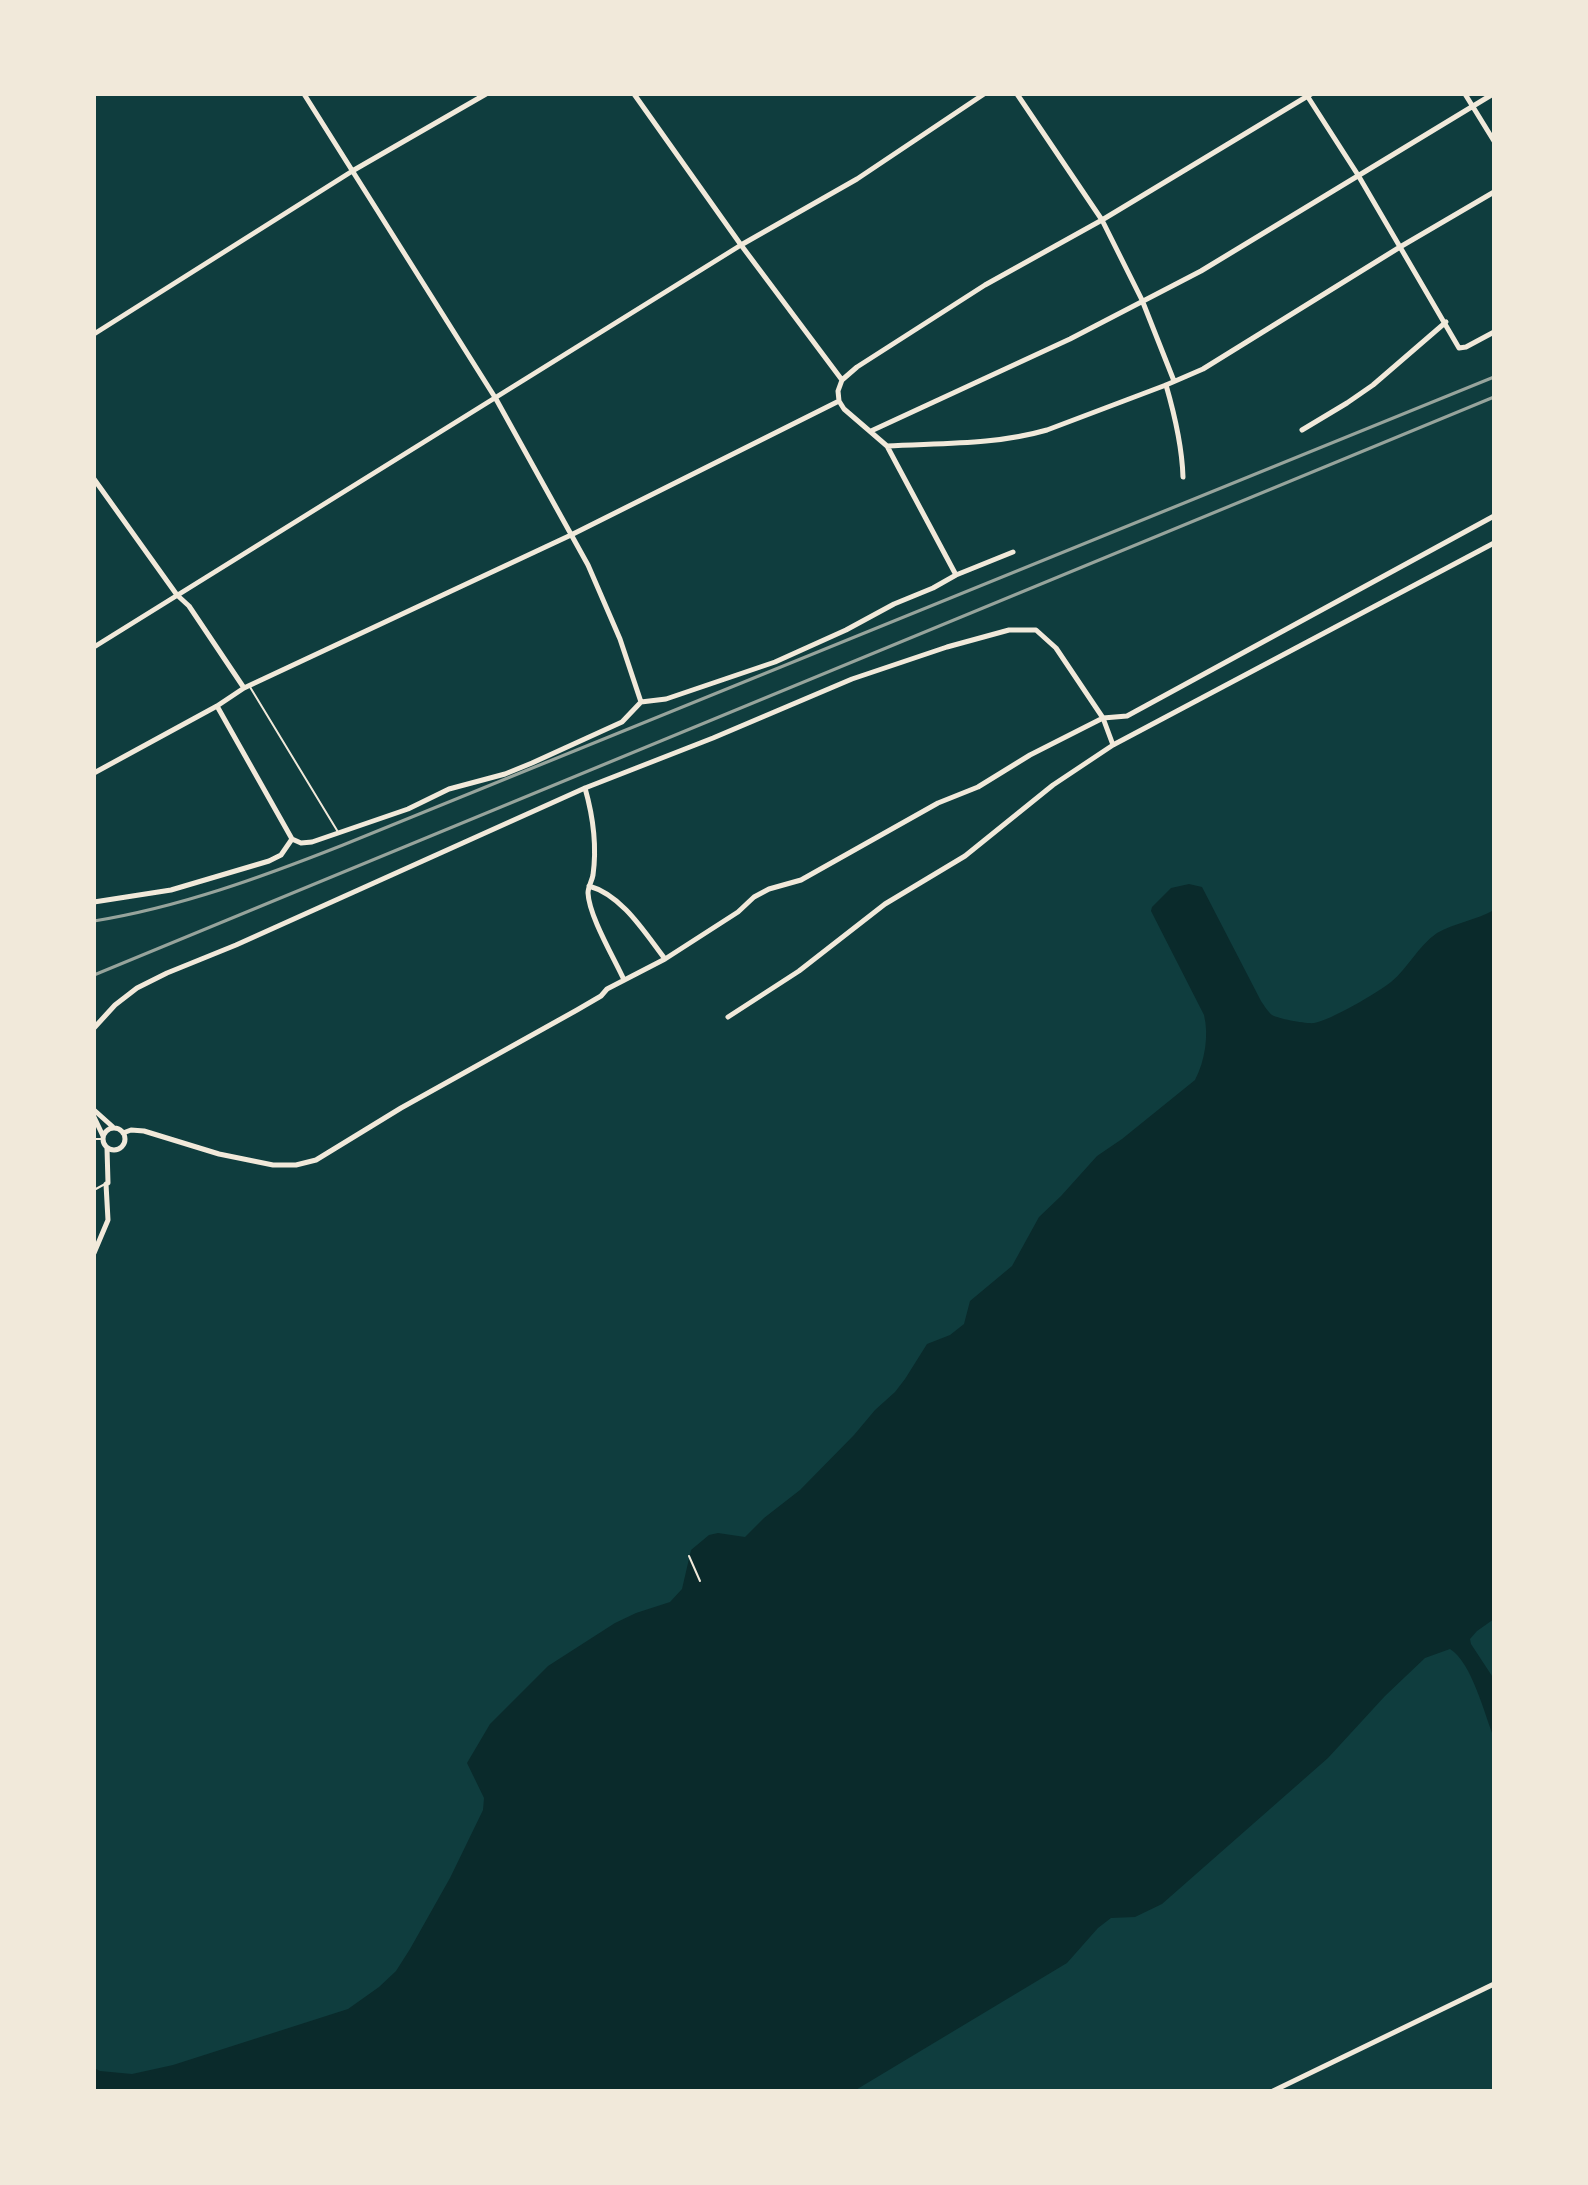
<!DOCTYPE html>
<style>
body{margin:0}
#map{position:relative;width:1588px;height:2185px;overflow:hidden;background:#0f3d3e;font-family:"Playfair Display",serif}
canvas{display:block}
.frame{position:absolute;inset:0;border:96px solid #f1e9da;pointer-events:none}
</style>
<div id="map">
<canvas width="1588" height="2185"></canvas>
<div class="frame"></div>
</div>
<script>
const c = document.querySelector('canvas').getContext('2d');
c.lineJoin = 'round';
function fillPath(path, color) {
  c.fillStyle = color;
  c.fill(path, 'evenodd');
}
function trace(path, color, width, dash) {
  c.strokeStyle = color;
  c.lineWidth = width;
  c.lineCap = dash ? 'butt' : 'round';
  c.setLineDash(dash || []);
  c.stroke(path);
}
fillPath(new Path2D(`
 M1189,884l13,3 59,114c3,4 7,11 11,14 7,4 35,9 42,8 15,-2 65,-31 77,-41 17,-14 27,-36 46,-49 18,-10 39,-13 57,-23v709l-17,12 -7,8 1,5 23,35v59c-10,-25 -22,-75 -44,-89l-25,9 -40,38 -57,62 -166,146 -27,13 -24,1 -13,10 -31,35 -213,128h-760v-23l6,3 32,3 41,-9 175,-56 31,-22 17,-16 14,-22 40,-71 33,-68 1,-12 -17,-35 23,-39 58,-58 67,-43 21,-10 34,-11 12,-13 9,-39 18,-15 9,-2 27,4 19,-19 36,-28 54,-55 21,-25 20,-18 10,-13 22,-35 23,-9 14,-11 6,-23 42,-35 27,-49 22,-21 36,-40 25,-17 73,-59c10,-19 14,-45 9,-65l-53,-104 1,-4 19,-19z`), '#0a2a2b');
trace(new Path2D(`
 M689,1556l11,25`), '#f1e9da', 2);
trace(new Path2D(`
 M250,687l88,145
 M94,1139h8
 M94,1190l11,-6`), '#f1e9da', 2);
trace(new Path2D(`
 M304,94l192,305 92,166 32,74 21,63
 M634,94l107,151 101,135 -4,11 1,10 5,8 43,37 69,129
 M1017,94l85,126 40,80 32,81
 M1306,94l52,81 101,173 7,-1 28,-15
 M1465,94l29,47
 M94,334l260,-164 132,-76
 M842,380l15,-13 128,-82 117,-65 209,-126
 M1166,385c9,31 16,60 17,92
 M1302,430l45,-27 26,-18 73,-63
 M871,431l199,-92 131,-68 292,-177
 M887,446c54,-3 108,-1 160,-16l119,-45 37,-16 197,-122 94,-55
 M94,479l83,116 12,11 55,82
 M94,647l647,-402 116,-66 127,-85
 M217,706l75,133
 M94,773l123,-67 27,-18 327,-153 268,-134
 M585,788c8,28 12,58 8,87 -1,6 -5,12 -5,18 1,23 26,65 36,87
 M589,886c33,9 56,47 76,73
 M94,902l77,-12 98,-29 12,-6 11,-16 9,4 11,-1 96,-33 41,-20 56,-15 27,-11 90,-41 19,-20 25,-3 109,-37 71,-32 48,-26 39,-16 23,-13 57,-23
 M728,1017l71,-46 86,-67 80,-48 88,-71 60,-40 381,-202
 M94,1028l21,-23 22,-17 30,-15 69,-28 349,-157 128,-50 139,-59 95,-32 62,-17h27l20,18 47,70 10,27
 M94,1110l19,17
 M94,1117l9,19
 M103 1139a11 11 0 1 1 22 0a11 11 0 1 1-22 0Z
 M123,1133l8,-3 13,1 75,23 54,11h23l20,-5 85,-52 176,-98 24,-14 6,-7 58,-30 73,-47 16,-15 15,-8 32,-9 137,-77 40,-16 52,-32 73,-37 24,-2 367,-200
 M94,1253l14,-33 -2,-36 2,-1 -1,-35
 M1273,2091l221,-107`), '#f1e9da', 5);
trace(new Path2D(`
 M94,921c86,-14 168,-44 249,-76l1151,-468
 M94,975l1400,-578`), '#97a49c', 3);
</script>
